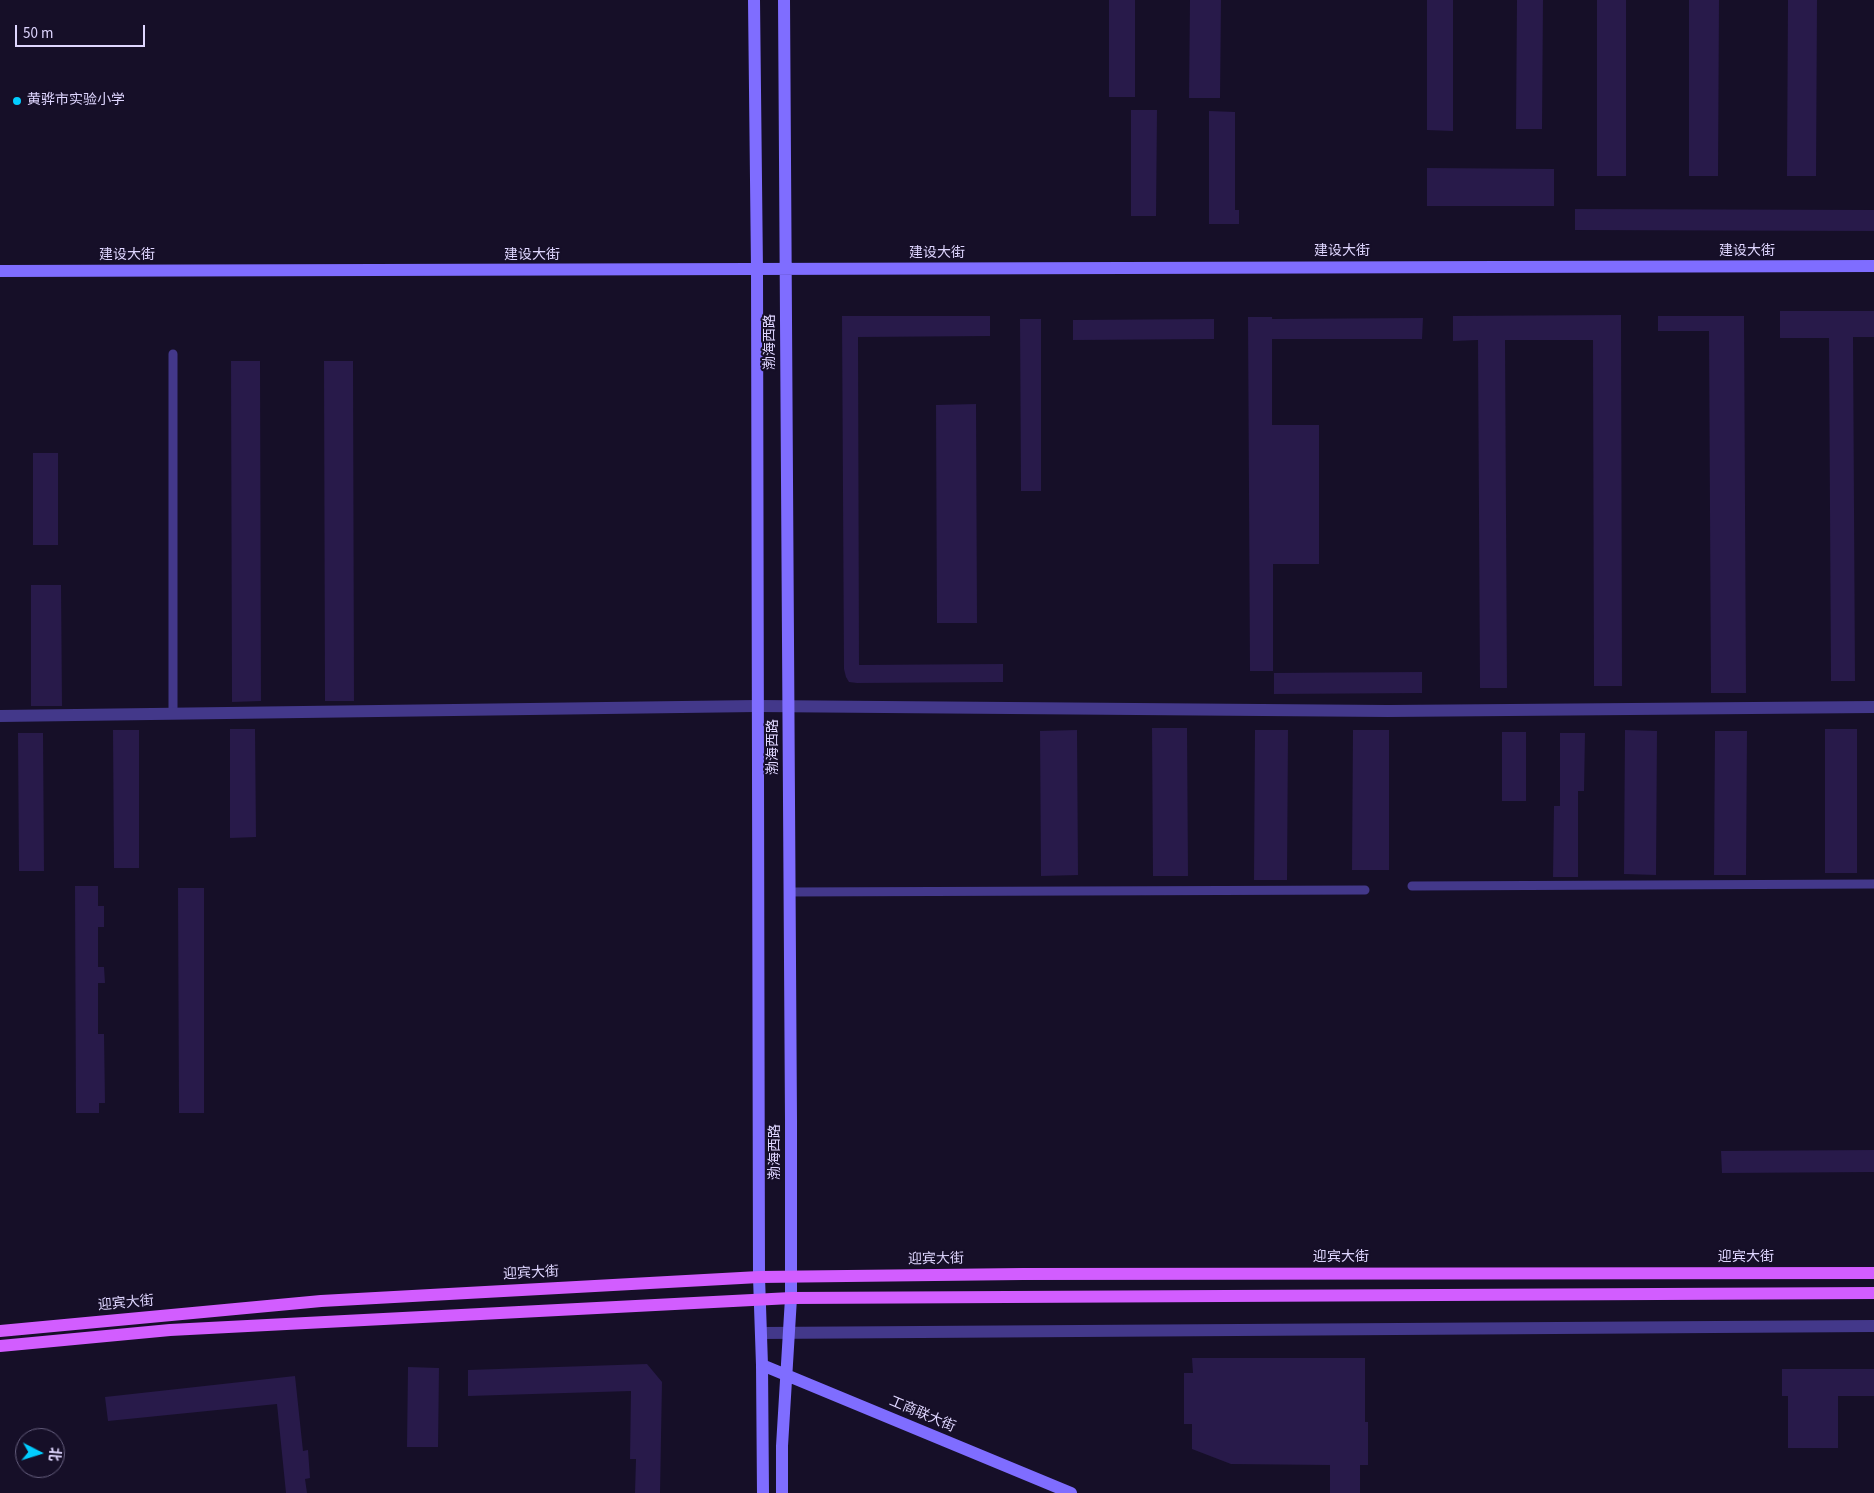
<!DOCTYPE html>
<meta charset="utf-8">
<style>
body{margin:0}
#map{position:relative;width:1874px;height:1493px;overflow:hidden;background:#160f28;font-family:"Source Sans 3","Noto Sans SC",sans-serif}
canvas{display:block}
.north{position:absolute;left:15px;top:1428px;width:50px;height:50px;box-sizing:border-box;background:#160f28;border:1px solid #665f7e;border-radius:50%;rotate:95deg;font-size:14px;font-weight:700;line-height:20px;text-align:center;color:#dfd6ff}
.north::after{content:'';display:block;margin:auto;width:18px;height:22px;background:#02cdff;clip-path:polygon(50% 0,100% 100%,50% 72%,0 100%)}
.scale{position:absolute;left:15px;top:25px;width:130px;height:22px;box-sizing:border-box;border:2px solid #dfd6ff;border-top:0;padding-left:6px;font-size:15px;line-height:18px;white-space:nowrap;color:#dfd6ff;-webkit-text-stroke:4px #160f28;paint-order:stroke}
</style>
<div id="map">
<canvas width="1874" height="1493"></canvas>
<div class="north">北</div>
<div class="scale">50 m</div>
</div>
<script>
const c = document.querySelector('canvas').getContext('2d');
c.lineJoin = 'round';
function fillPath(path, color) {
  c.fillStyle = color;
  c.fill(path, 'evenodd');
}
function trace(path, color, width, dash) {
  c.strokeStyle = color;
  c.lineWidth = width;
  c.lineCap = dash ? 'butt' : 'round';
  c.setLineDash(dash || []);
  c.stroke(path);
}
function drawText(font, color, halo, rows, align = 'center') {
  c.font = font + ' "Source Sans 3","Noto Sans SC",sans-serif';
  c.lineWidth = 4;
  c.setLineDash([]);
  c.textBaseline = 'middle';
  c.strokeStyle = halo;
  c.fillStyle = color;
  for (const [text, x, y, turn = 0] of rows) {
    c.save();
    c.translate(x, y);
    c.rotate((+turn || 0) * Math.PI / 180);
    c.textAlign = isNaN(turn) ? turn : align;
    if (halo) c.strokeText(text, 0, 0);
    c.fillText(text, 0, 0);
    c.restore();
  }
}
fillPath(new Path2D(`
 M1109,0h26v97h-26z
 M1190,0h31l-1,98h-31z
 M1427,0h26v131l-26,-1z
 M1517,0h26l-1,129h-26z
 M1597,0h29v176h-29z
 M1689,0h30l-1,176h-29z
 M1788,0h29l-1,176h-29z
 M1131,110h26l-1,106h-25z
 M1209,111l26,1v98h4v14h-30z
 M1427,168l127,1v37h-127z
 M1575,209l299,1v21l-299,-1z
 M1780,311h94v26h-21l2,344h-24l-2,-343h-49z
 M1621,315l1,371h-28l-1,-346h-88l2,348h-27l-2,-348 -25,1v-25z
 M842,316h148v20l-132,1 1,328 144,-1v18l-146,1 -8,-1 -3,-5 -2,-8z
 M1658,316h86l2,377h-35l-2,-362h-51z
 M1248,317h24v2l151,-1 -1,21h-150v86h47v139h-46v107h-23z
 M1020,319h21v172h-20z
 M1214,319v20l-141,1v-20z
 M231,361h29l1,340 -29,1z
 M324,361h29l1,340h-29z
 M976,404l1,219h-40l-1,-218z
 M33,453h25v92h-25z
 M31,585h30l1,121h-31z
 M1422,672v21l-148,1v-21z
 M1152,728h35l1,148h-35z
 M230,729h25l1,108 -26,1z
 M1825,729h32v144h-32z
 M113,730h26v138h-25z
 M1077,730l1,145 -37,1 -1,-145z
 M1255,730h33l-1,150h-33z
 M1353,730h36v140h-37z
 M1625,730l32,1 -1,144 -32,-1z
 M1715,731h32l-1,144h-32z
 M1502,732h24v69h-24z
 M18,733h25l1,138h-25z
 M1560,733h25l-1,58h-6v86h-25l1,-71h6z
 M75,886h23v20h6v21h-6v40h6l1,16h-7v51h6l1,69h-6v10h-23z
 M178,888h26v225h-25z
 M1874,1150v22l-152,1 -1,-22z
 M1192,1358h173v64h3v43h-8v28h-30v-28l-99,-1 -39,-15v-25h-8v-51h9z
 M647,1364l15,18 -2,111h-25l1,-34h-6l1,-68 -163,5v-26z
 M408,1367l31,1 -1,79h-31z
 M1782,1369h92v27h-36v52h-50v-52h-6z
 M295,1376l8,75 5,-1 2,28 -5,1 2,14h-21l-9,-89 -169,17 -3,-24z`), '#281a4a');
trace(new Path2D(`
 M173,354v359
 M1412,886l462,-2
 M789,892l576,-2`), '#43388a', 9);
trace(new Path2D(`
 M0,716l757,-10 631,5 486,-4
 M761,1333l1113,-7`), '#43388a', 12);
trace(new Path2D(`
 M754,0l3,270 2,1007 3,88 1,128
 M0,271l1874,-5
 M762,1365l309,128
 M782,1493v-47l9,-148v-177l-7,-1121`), '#7f6dff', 12);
trace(new Path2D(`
 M0,1331l321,-30 438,-24 264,-3 851,-1
 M0,1346l170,-16 621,-32 1083,-5`), '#d25dff', 12);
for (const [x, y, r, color] of [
 [17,101,5,"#02cdff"]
]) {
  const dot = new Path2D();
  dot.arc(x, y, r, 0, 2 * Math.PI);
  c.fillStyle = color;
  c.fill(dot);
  trace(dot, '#160f28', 2);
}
drawText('14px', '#dfd6ff', '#160f28', [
 ["黄骅市实验小学",27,101]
], 'left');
drawText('14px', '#dfd6ff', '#160f28', [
 ["建设大街",1342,252],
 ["建设大街",1747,252],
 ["建设大街",937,254],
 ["建设大街",127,256],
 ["建设大街",532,256],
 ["渤海西路",771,342,-90],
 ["渤海西路",774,747,-90],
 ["渤海西路",776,1152,-90],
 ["迎宾大街",1341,1258],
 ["迎宾大街",1746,1258],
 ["迎宾大街",936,1260,-1],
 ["迎宾大街",531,1274,-3],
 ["迎宾大街",126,1304,-5],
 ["工商联大街",922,1415,23]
]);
</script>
